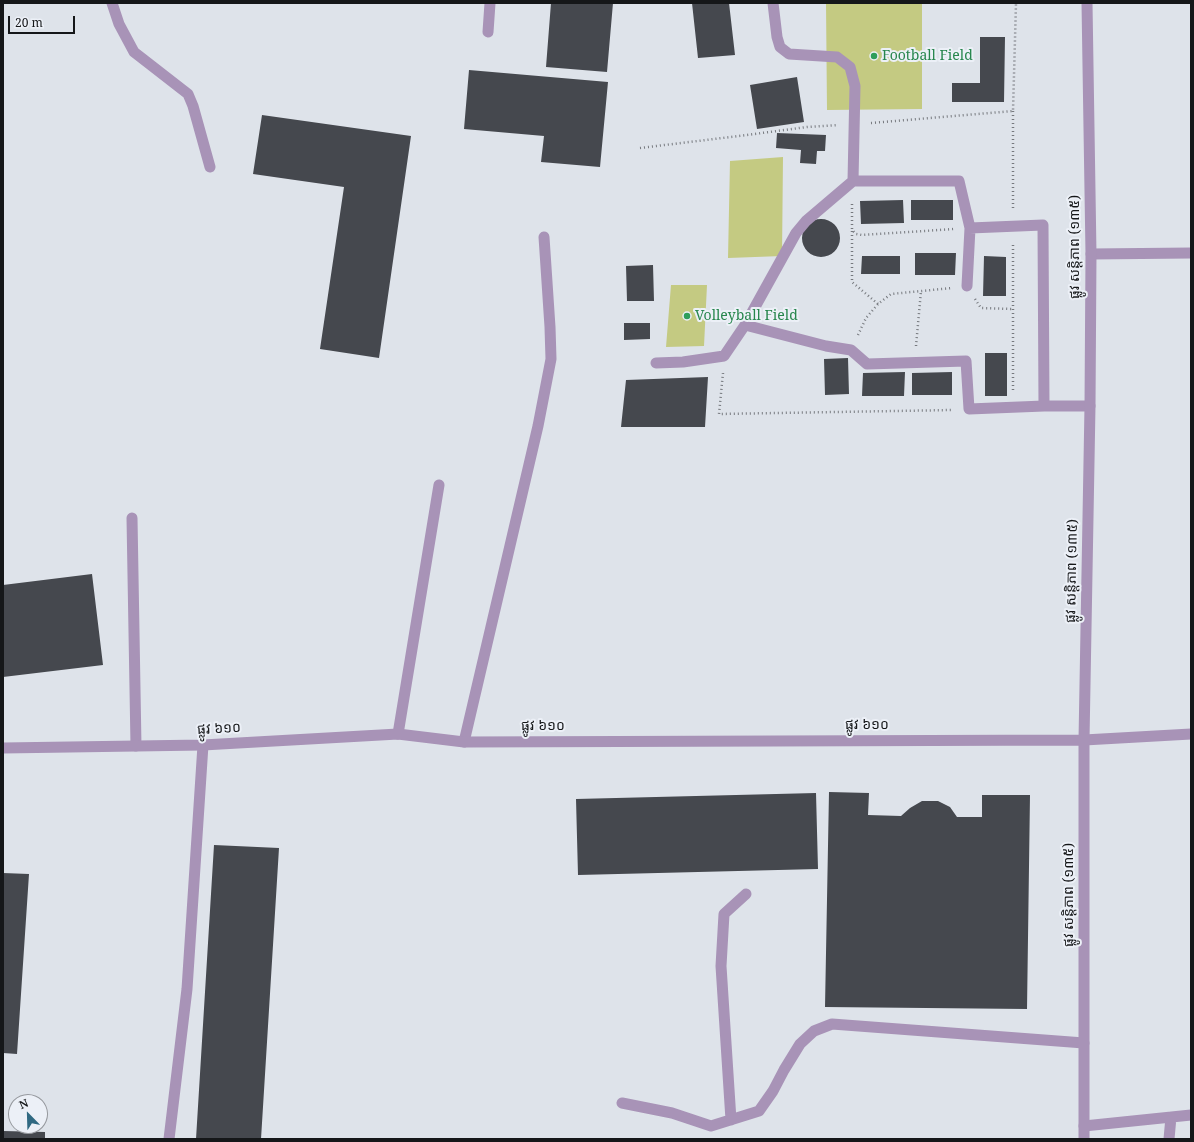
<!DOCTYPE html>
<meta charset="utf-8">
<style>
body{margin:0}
#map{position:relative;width:1194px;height:1142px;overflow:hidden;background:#dee3ea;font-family:"Noto Serif",serif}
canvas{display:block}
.frame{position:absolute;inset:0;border:4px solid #151719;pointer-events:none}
.north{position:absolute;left:8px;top:1094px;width:40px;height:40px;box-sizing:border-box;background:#ecf0f7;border:1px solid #96999e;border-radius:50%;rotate:337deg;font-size:11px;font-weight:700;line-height:16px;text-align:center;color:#151719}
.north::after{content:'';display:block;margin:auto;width:14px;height:18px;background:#306982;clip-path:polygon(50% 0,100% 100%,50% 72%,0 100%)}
.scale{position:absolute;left:8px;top:16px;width:67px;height:18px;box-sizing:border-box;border:2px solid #151719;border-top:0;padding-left:5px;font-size:12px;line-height:14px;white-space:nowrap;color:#151719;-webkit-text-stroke:3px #ecf0f7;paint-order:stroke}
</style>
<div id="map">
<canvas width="1194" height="1142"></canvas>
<div class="frame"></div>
<div class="north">N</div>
<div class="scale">20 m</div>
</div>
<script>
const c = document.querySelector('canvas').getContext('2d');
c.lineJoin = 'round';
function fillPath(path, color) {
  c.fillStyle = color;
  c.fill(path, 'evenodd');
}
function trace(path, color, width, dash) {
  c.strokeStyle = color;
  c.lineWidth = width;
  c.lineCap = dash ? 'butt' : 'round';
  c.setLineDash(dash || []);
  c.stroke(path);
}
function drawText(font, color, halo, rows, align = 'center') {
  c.font = font + ' "Noto Serif","Noto Sans Khmer",serif';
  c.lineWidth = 4;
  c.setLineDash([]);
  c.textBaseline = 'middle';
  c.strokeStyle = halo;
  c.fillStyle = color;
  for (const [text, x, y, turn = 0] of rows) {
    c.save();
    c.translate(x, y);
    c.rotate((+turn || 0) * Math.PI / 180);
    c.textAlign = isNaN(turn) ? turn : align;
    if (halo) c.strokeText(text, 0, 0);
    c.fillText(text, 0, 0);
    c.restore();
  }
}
fillPath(new Path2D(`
 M826,3h96v106l-95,1z
 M783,157l-1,99 -54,2 2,-97z
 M671,285h36l-3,61 -38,1z`), '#c4ca82');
fillPath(new Path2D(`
 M551,3h62l-6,69 -61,-5z
 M692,3h37l6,52 -37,3z
 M980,37h25l-1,65h-52v-19h28z
 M469,70l139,12 -8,85 -59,-5 3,-26 -80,-7z
 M797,77l7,45 -47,7 -7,-44z
 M262,115l149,21 -32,222 -59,-9 24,-162 -91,-13z
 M777,133l49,2 -1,16h-8l-1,13 -16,-1 1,-13 -25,-2z
 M903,200l1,23 -43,1 -1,-23z
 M911,200h42v20h-42z
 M802 238a19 19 0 1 1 38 0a19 19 0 1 1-38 0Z
 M915,253h41l-1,22h-40z
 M862,256h38v18h-39z
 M984,256l22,1v39h-23z
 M653,265l1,36h-27l-1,-35z
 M624,323h26v16l-26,1z
 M985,353h22v43h-22z
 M848,358l1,36 -24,1 -1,-36z
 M905,372l-1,24h-42l1,-23z
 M952,372v23h-40v-22z
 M708,377l-3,50h-84l5,-47z
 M92,574l11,91 -100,12v-92z
 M829,792l40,1 -1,22 33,1 9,-8 12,-7h16l12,6 7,10h25v-22h48l-3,214 -202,-2z
 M816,793l2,76 -240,6 -2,-76z
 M214,845l65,3 -18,291h-65z
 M3,873l26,1 -12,180 -14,-1z
 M3,1131l42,1v7h-42z`), '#45484e');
trace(new Path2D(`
 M1013,111v99
 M871,123l142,-12 3,-108
 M640,148l107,-13 60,-8 31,-2
 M852,204v26l4,4 6,1 92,-6
 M852,231v51l26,22
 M975,299l6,9 32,1
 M858,335l8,-17 12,-14 13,-10 61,-6
 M916,346l5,-55
 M723,373l-4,41 234,-4
 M1013,390v-147`), '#76797e', 2.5, [1, 3]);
trace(new Path2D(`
 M112,3l7,21 15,28 54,42 5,12 17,61
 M488,32l2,-29
 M853,181h106l11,47 73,-3 1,181h46
 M1091,254l100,-1
 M967,286l3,-58
 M745,325l81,21 25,4 16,14 99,-3 3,48 75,-3
 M656,363l27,-1 41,-6 21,-31 51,-92 10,-12 47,-40 2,-95 -5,-19 -13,-10 -48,-3 -9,-7 -3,-10 -4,-34
 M132,518l4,228
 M398,734l41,-249
 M1084,740l107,-6
 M464,742l74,-316 13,-67 -1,-32 -6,-90
 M622,1103l50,10 39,13 48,-15 14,-20 11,-21 16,-26 14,-13 18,-7 252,19
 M731,1120l-10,-154 3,-52 22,-20
 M1084,1126l107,-11
 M169,1139l18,-150 16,-244
 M1169,1139l2,-22`), '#a893b7', 11);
trace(new Path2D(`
 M3,748l200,-3 195,-11 66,8 620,-2
 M1084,1139v-399l6,-334 1,-152 -4,-251`), '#a893b7', 11);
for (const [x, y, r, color] of [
 [874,56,4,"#2e9e5b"],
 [687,316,4,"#2e9e5b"]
]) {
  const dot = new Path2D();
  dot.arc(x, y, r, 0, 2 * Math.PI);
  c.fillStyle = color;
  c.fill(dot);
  trace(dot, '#ecf0f7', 1.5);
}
drawText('14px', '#27864d', '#ecf0f7', [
 ["Football Field",882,56],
 ["Volleyball Field",695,316]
], 'left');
drawText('14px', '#151719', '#ecf0f7', [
 ["ផ្លូវ សន្តិភាព (១៣៥)",1075,247,-90],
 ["ផ្លូវ សន្តិភាព (១៣៥)",1072,571,-89],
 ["ផ្លូវ ៦១០",867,725],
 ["ផ្លូវ ៦១០",543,726],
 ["ផ្លូវ ៦១០",219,729,-3],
 ["ផ្លូវ សន្តិភាព (១៣៥)",1069,895,-90]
]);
</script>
